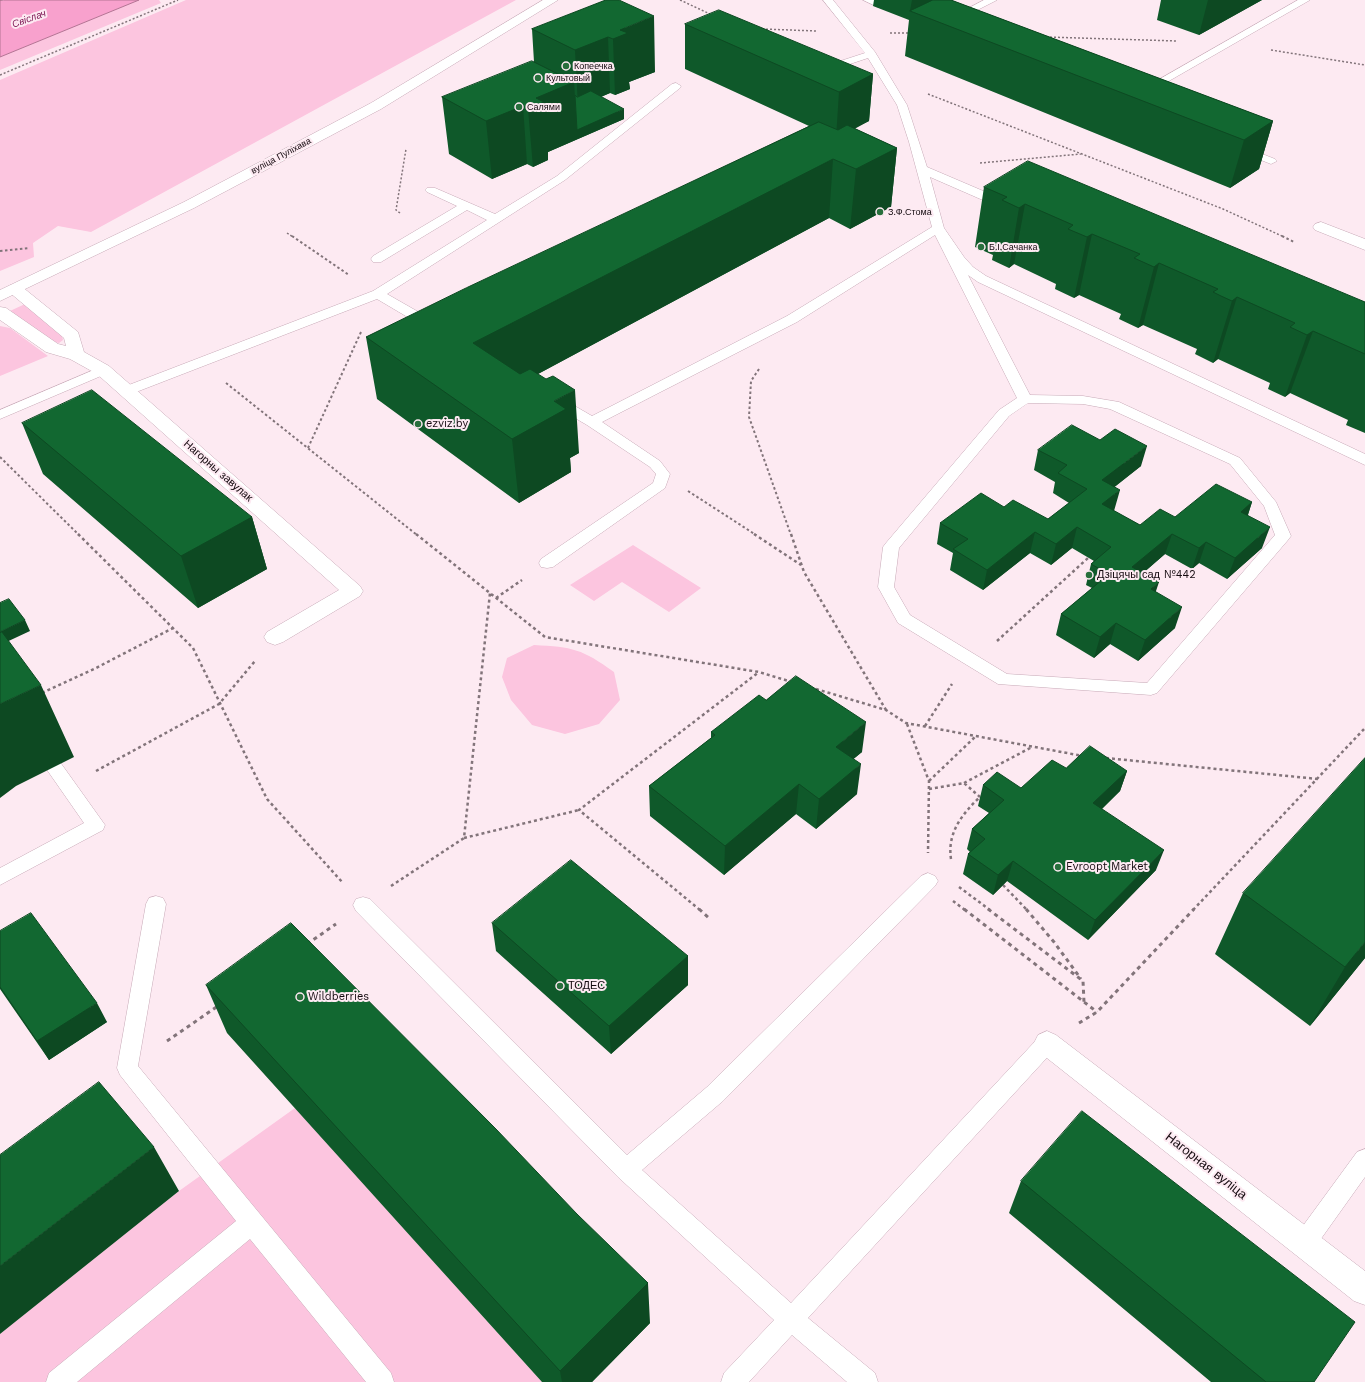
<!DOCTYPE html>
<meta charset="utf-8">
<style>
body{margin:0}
canvas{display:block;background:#fdeaf2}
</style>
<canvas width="1365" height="1382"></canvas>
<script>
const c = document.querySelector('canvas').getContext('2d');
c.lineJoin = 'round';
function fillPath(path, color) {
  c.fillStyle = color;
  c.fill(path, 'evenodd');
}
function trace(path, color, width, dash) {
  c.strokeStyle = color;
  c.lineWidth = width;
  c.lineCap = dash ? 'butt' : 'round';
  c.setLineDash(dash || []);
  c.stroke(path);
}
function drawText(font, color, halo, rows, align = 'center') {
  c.font = font + ' "Work Sans",sans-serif';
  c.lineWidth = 4;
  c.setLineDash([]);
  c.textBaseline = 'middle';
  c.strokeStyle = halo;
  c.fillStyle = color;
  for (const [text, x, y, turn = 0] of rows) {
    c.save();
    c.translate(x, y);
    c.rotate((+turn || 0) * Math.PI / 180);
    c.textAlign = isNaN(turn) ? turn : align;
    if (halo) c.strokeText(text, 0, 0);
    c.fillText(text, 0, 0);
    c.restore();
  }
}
fillPath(new Path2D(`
 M139,0h20l2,3 -161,67v-13z
 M186,0h330l-425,232 -33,-6 -25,17 1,14 -34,14v-191z
 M25,304l37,32 1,4 -4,3 -9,-2 -40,-30z
 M0,326l10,2 38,28 -48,20z
 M633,545l68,43 -32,24 -47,-30 -28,19 -24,-16z
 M534,645c39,2 48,4 80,27l6,28 -21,24 -34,10 -33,-9 -21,-25 -9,-23 5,-19z
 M295,1108l247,274h-542v-48l179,-143z`), '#fcc5df');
const water = new Path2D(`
 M4,0h135l-139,57v-56z`);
fillPath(water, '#f8a1cd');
trace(water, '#b47494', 1);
const service = new Path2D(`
 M823,0h10l42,52 32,53 20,62 82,35 2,3 -2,3h-8l-71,-31 14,51 20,29 9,10 13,9 379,178v11l-387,-183 -10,-7 62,120 53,1 36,6 121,56 36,44 15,34 -3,4 -131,153 -6,2 -153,-11 -100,-61 -20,-36 5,-40 3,-4 113,-133 18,-12 -82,-163 -138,87 -195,100 58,39 10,13 -5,14 -112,79 -6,1 -6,-1 -2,-4 2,-4 112,-76 3,-9 -6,-7 -63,-42 -36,-21 -2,-3 2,-3h10l31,18 195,-100 145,-89 -23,-85 -12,-37 -29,-47 -45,15 -5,-3 1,-2 46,-15zM1028,403l55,1 27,5 120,55 34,42 11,29 -128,148 -140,-9 -97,-59 -16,-28 5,-39 110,-132z
 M863,0h14l6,4 -5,3z
 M984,0h13l-41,21 -3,1 -5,-3z
 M1298,0h12l-162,93 -4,1 -5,-3z
 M676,83l5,3 -1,2 -115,92 -178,114 49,28 2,3 -2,3h-10l-49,-29 -246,95h-10l-2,-3 2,-3 252,-97 114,-71 -20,-10 -86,52h-8l-2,-3 2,-3 84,-50 -30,-14 -2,-2 2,-2h8l60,26 62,-38 115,-92z
 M1242,146l33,13 2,2 -6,3 -33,-13 -2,-2z
 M103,366l5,1 2,3 -2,3 -108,46v-9z
 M54,760l6,2 45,63 -2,5 -103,55v-17l84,-45 -39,-56 3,-5z
 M928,873l7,3 3,5 -3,5 -212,215 -81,69 149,133 249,-267 7,-2 7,2 3,7 -3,7 -246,268 67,55 3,9h-31l-55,-47 -43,47h-28l3,-9 50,-53 -156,-143 -262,-266 -3,-6 3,-6 7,-2 7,2 257,256 80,-68 214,-211z
 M156,896l7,2 3,6 -28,162 253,307 3,9h-28l-116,-143 -173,143h-31l3,-9 187,-152 -116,-146 -3,-7 29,-164 3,-6z
 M1365,1149v28l-52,73 -8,3 -8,-3 -3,-8 3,-8 60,-82z`);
const minor = new Path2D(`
 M1321,222l44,17v11l-50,-20 -2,-3 2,-3z
 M15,284l6,2 57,46 6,20 25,14 251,220 3,5 -3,5 -77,46 -8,3 -8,-3 -3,-5 3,-5 72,-42 -242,-216 -27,-15 -24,-7 -46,-32v-13l6,1 52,36 8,2 -2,-8 -55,-46 -2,-3 2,-3z
 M1047,1031l9,4 309,236v34l-11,-4 -316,-250 -4,-8 4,-8z`);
const tertiary = new Path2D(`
 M543,0h15l-177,109 -187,99 -194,93v-11l184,-88 187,-99z`);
trace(service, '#c7a9b7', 1);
trace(minor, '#c7a9b7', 1);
trace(tertiary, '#c7a9b7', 1);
trace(new Path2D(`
 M680,0l30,14
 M762,29l55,2
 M890,33h19
 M1046,37l131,4
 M1271,50l94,15
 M0,75l178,-75
 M928,94l295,115 61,28
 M980,163l101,-9
 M400,213l-4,-3 10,-61
 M287,233l6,4`), '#82747a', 1.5, [2, 2]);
trace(new Path2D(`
 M292,236l57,39
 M1282,236l12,6
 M0,251l29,-3
 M759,369l-8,12 -2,36 42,118
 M226,383l191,152
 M308,448l53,-116
 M0,457l79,78
 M688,491l68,44`), '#82747a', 2, [2.5, 2.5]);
trace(new Path2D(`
 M78,534l115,114 74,151 76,84
 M416,534l129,103 214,35 33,10
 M754,534l47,31
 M791,534l13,38 82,138
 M496,598l26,-18
 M997,641l91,-83
 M816,689l70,21 20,13 177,33
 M42,693l54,-25 77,-40
 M907,724l22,57 -1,72
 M925,726l27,-42
 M1106,758l212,21
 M96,771l123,-67 36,-43
 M929,781l47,-45
 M964,783l68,-36
 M929,789l35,-6 16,14
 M464,838l115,-28
 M951,859c-4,-26 11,-45 29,-62l2,1
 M1003,885l24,25
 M391,886l73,-48 26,-245
 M959,887l31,23
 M953,901l12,9
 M700,910l-121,-100 180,-138
 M1193,910l172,-182`), '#82747a', 2.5, [3, 3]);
trace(new Path2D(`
 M699,909l10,9
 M964,909l133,103
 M988,909l95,72 1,21
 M1026,909l28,33 27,37
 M307,944l29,-20
 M1079,1023l18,-11 97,-103
 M167,1041l51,-35`), '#82747a', 3, [4, 4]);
fillPath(service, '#fff');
fillPath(minor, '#fff');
fillPath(tertiary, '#fff');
fillPath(new Path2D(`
 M606,0l49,72 -26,10 1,7 -15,6 -5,-2 -9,4 23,22 -76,33v8l-15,7 -6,-3 -35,15 -43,-25 -7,-57 92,-35 -2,-33z
 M874,0h77l322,121 -14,48 -29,19 -325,-132 4,-36 -36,-14z
 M1161,0h101l-63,35 -42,-15z
 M685,24l188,50 -4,47 -15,7 43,20 -6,59 -41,22 -21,-11 -291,156 41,79 -9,5 1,14 -52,31 -142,-104 -11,-62 443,-211 -124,-57z
 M984,187l381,115v131l-19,-8 2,-5 -58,-27 -5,4 -17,-8 2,-6 -52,-24 -5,4 -18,-9 2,-5 -54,-24 -5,3 -19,-9 2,-5 -42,-19 -5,3 -19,-9 1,-5 -42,-20 -5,4 -17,-8 1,-5 -18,-8z
 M22,423l230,94 15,52 -69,39 -155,-134z
 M1038,450l103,16 -27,21v24l26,14 35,-8 77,-15 -4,13 14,33 -35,31 -28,-16 -7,6 -27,-15 -22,19 13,19 19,36 -37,33 -28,-17 -16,14 -38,-23 5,-21 31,-26 -6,-3 5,-21 3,-3 -22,-13 -21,17 -21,-12 -47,37 -33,-20 3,-17 -16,-9 3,-21 64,-16 44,12 21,-16 -16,-10 2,-11 -21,-12z
 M766,700l96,52 -9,7 4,35 -41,35 -20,-15 -72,61 -74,-59 -1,-30 62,-48v-6z
 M1066,768l61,3 -7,20 -18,18 54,61 -68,70 -81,-59 -14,14 -30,-21 5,-20 2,-2 -3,-3 5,-20 17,-16 -11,-7 5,-21 38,3z
 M1243,893l122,65 -55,68 -95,-72z
 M492,923l196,33v29l-77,69 -115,-103z
 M0,931l107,91 -58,38 -49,-71z
 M206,985l444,338 -58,59h-50l-315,-349z
 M1021,1181l293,201h-103l-202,-169z`), '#0f592a');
fillPath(new Path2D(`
 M912,0h39l-41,11z
 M1208,0h54l-63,35z
 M654,16l1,56 -26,10 1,7 -15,6 -2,-56 7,-9z
 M608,37l2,56 -32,13 -3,-56z
 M873,74l-4,47 -33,18 3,-47z
 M574,82l3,48 47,-21v10l-76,33v8l-15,7 -5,-58 8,-11z
 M523,106l4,58 -35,15 -6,-58z
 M1273,121l-14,48 -29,19 14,-48z
 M897,148l-6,59 -41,22 6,-60z
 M833,159l-4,59 -349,187 -7,-62z
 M1025,204l-11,60 -5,4 10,-60z
 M1092,234l-13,61 -5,3 13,-61z
 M1159,263l-16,62 -5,3 16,-61z
 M1237,297l-19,62 -5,4 19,-62z
 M1313,331l-23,62 -5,4 22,-62z
 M575,390l4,63 -9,5 1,14 -52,31 -7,-64 42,-38z
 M1147,446l-6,20 -44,35 5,-21z
 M1120,490l-6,21 -12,-7z
 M1252,502l-7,21 -4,-11z
 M252,517l15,52 -69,39 -17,-52z
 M1077,527l-5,21 -21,17 5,-21z
 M1270,527l-8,21 -35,31 8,-21z
 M1035,532l-5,21 -47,37 4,-20z
 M1172,534l-7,20 -39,34 6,-21z
 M1206,542l-7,21 -7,6 7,-21z
 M1159,582l-7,21 -1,-14z
 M1182,607l-7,21 -37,33 7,-21z
 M25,620l5,11 -30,14v-13z
 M1116,623l-6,21 -16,14 6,-21z
 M41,685l33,72 -58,29 -16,12v-94z
 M866,722l-4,30 -30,25 4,-30z
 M861,764l-4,30 -41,35 3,-30z
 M1127,771l-7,20 -33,32 6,-20z
 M799,784l-3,30 -72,61 1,-29z
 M1164,850l-8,20 -68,70 7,-20z
 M1013,861l-6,20 -14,14 5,-20z
 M1365,942v16l-55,68 35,-59z
 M688,956v29l-77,69 -2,-28z
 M97,1003l10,19 -58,38 -12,-19z
 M154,1147l25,44 -179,143v-68z
 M648,1283l2,40 -58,59h-30l-2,-11z`), '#0d4922');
const building = new Path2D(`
 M606,0h13l35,16 -34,14 8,3 -15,6 -5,-2 -33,13 -43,-21z
 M933,0h18l322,121 -29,19 -334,-129z
 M719,10l154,64 -34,18 -154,-68z
 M532,61l42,21 -38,16 8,4 -16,7 -5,-3 -37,15 -44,-24z
 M591,91l33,18 -47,21 -2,-35 2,2z
 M819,122l19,8 9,-5 50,23 -41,21 -23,-10 -360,184 47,31 10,-5 16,10 7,-3 22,14 -21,11 12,8 -54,30 -146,-102 100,-49z
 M1028,161l337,141v52l-52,-23 -6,4 -17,-8 5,-4 -58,-26 -5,4 -11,-5 -8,-4 5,-3 -59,-26 -5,4 -20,-9 6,-4 -48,-20 -5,3 -19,-8 5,-4 -48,-21 -6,4 -17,-8 5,-3 -23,-10z
 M92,390l160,127 -71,39 -159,-133z
 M1072,425l28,15 15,-11 32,17 -45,34 18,10 -18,14 38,21 20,-16 15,8 41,-33 36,18 -11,10 29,15 -35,31 -29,-16 -7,6 -27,-14 -40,33 27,15 -8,7 31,18 -37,33 -29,-17 -16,14 -39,-23 48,-40 -18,-10 20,-17 -34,-20 -21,17 -21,-12 -48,38 -34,-21 15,-10 -28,-16 41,-30 23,14 9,-7 35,19 39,-30 -29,-16 9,-8 -29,-15z
 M9,599l16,21 -25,12v-29z
 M2,632l39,53 -41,19v-71z
 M796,676l70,46 -30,25 25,17 -42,35 -20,-15 -74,62 -76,-60 66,-51 -4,-3 48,-37 7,5z
 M1090,746l37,25 -34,32 71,47 -69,70 -82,-59 -15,14 -30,-21 17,-15 -13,-10 32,-29 -21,-15 14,-13 24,16 31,-28 14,8z
 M1365,758v184l-20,25 -102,-74z
 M571,860l117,96 -79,70 -117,-103z
 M31,913l66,90 -60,38 -37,-54v-56z
 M291,923l205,206 81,85 71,69 -88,88 -354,-386z
 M99,1082l55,65 -154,119v-111z
 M1082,1111l273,211 -41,60h-48l-245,-201z`);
fillPath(building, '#126831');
trace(building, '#0d4922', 1);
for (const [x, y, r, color] of [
 [566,66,4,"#276f3c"],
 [538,78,4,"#276f3c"],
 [519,107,4,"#276f3c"],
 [880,212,4,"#276f3c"],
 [981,247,4,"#276f3c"],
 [418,424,4,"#276f3c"],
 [1089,575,4,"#276f3c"],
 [1058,867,4,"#276f3c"],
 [560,986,4,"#276f3c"],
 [300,997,4,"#276f3c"]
]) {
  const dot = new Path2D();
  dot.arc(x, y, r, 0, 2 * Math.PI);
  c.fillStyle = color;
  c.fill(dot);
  trace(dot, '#fdeaf2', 1.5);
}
drawText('9px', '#140a0f', '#fdeaf2', [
 ["Копеечка",574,66],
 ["Культовый",546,78],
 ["Салями",527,107],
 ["З.Ф.Стома",888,212],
 ["Б.І.Сачанка",989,247]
], 'left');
drawText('9px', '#140a0f', '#fdeaf2', [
 ["вуліца Пуліхава",281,156,-28]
]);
drawText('italic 10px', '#7f1b57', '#fdeaf2', [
 ["Свіслач",29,19,-20]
]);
drawText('11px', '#140a0f', '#fdeaf2', [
 ["ezviz.by",426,424],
 ["Дзіцячы сад №442",1097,575],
 ["Evroopt Market",1066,867],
 ["ТОДЕС",568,986],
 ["Wildberries",308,997]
], 'left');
drawText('11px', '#140a0f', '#fdeaf2', [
 ["Нагорны завулак",218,471,41]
]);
drawText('13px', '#140a0f', '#fdeaf2', [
 ["Нагорная вуліца",1206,1166,38]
]);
</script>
